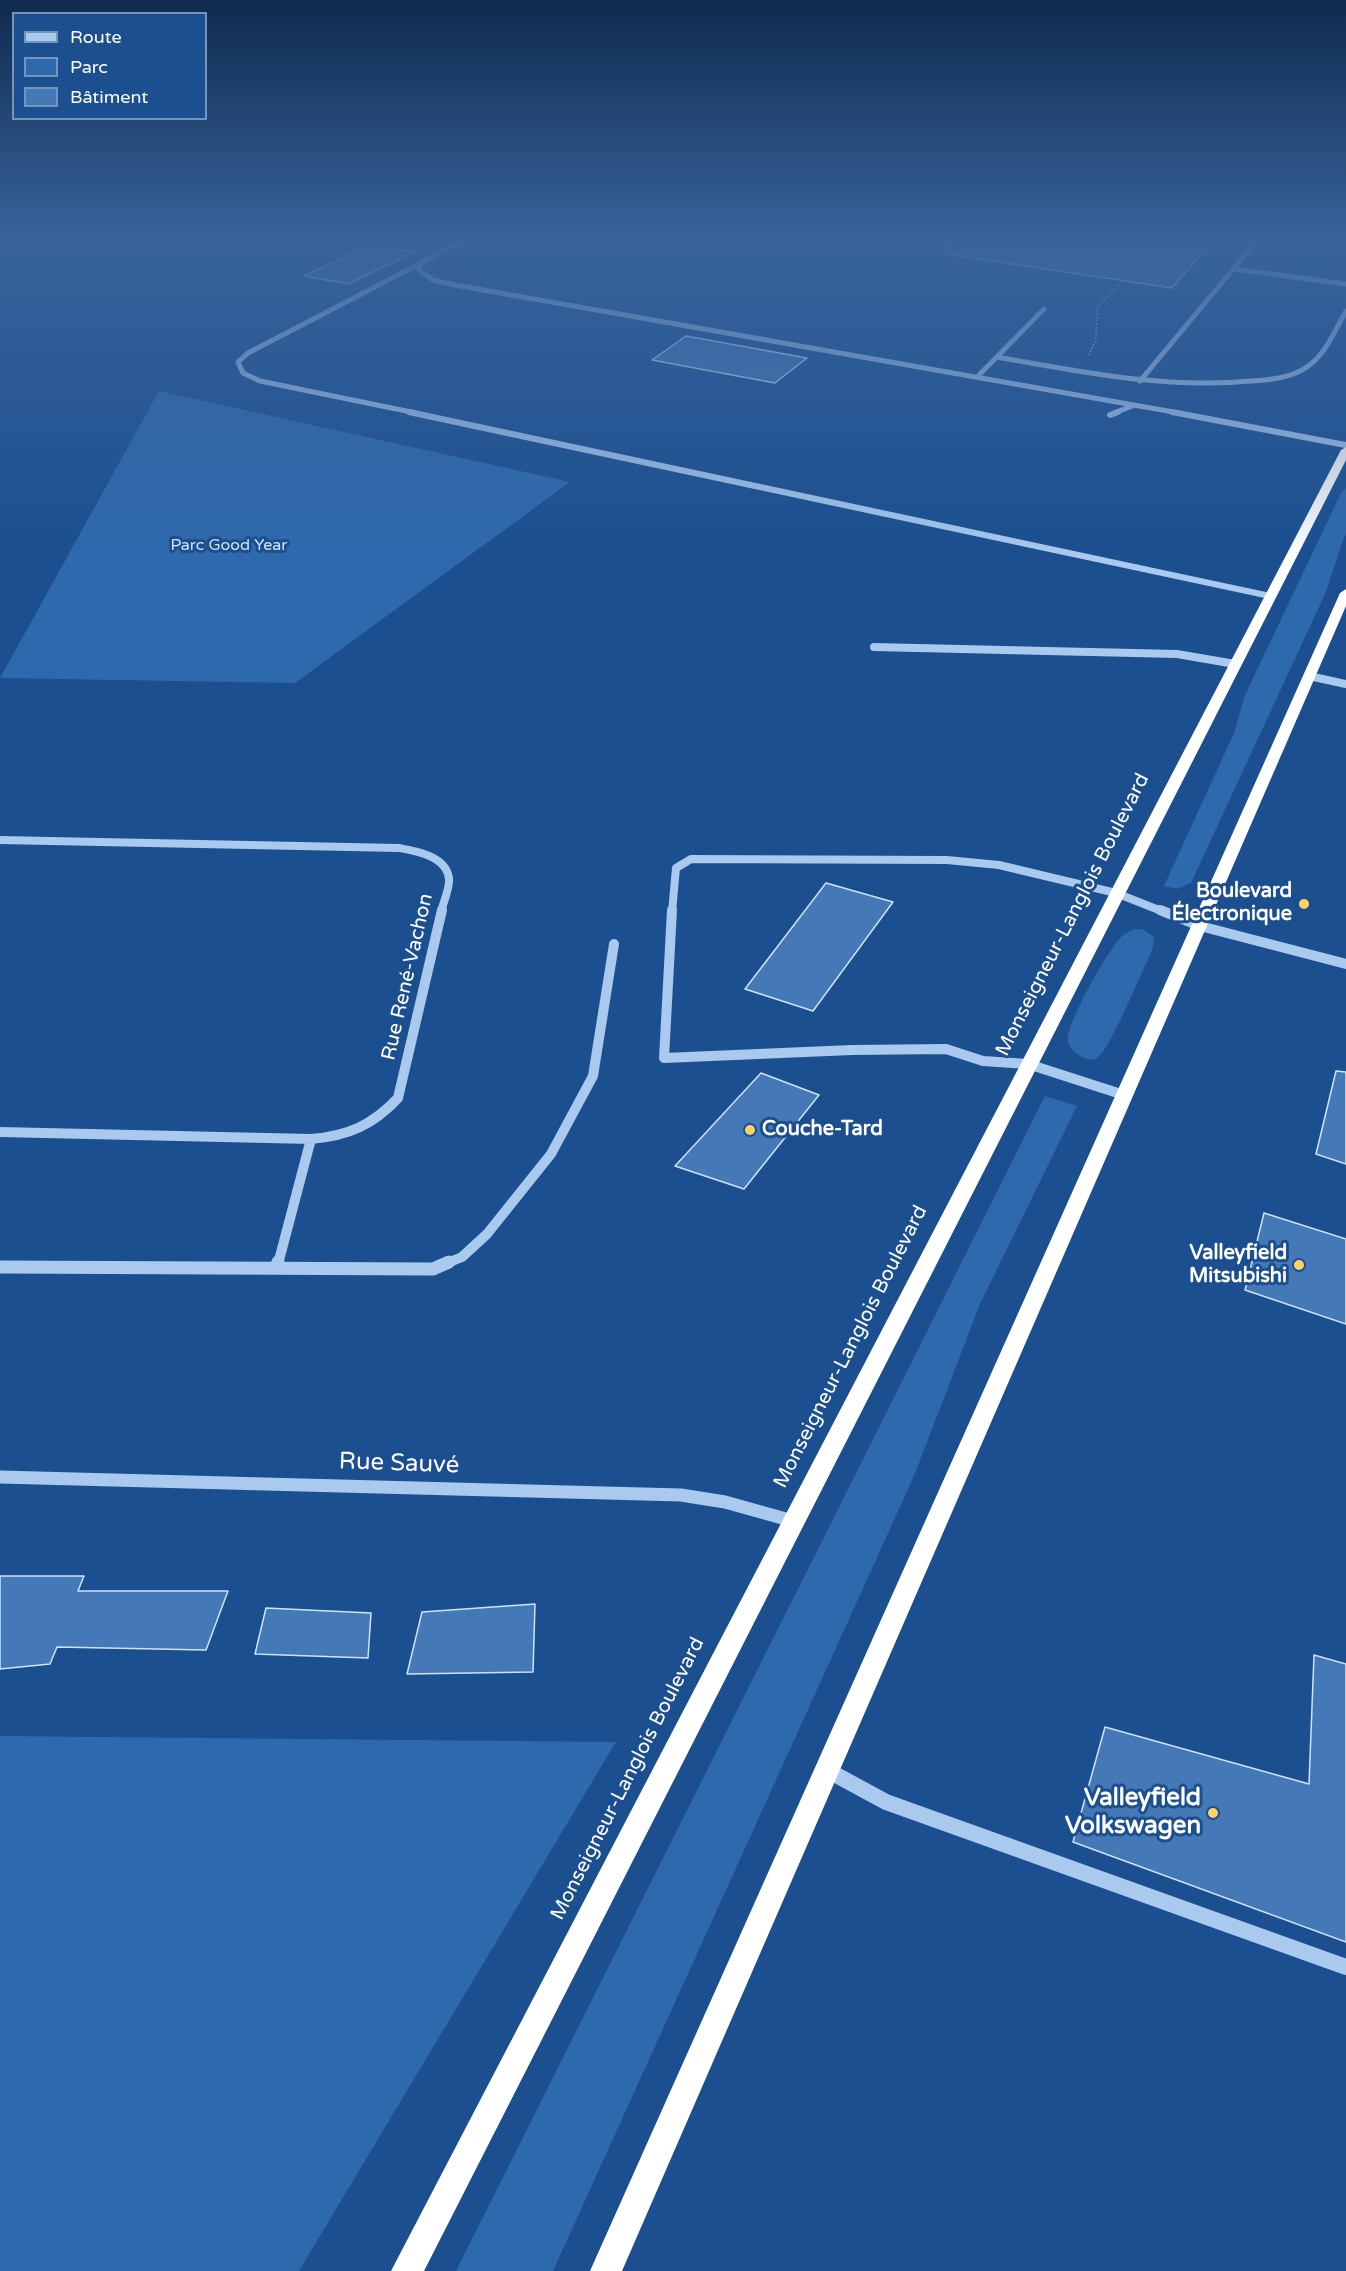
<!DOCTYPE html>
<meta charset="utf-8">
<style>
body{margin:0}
#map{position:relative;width:1346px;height:2271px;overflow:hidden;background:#1b4f8f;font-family:"Varela Round",sans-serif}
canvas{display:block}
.legend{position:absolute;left:12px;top:12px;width:195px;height:108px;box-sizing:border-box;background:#1b4f8f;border:2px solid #7695bc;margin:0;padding:8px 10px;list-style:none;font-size:18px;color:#fff}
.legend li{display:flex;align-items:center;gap:12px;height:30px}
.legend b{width:30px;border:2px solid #7695bc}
</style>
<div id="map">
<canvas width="1346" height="2271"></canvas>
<ul class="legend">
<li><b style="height:8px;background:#a9c9ee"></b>Route</li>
<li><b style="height:16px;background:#2e69ad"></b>Parc</li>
<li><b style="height:16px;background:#4478b7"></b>Bâtiment</li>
</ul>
</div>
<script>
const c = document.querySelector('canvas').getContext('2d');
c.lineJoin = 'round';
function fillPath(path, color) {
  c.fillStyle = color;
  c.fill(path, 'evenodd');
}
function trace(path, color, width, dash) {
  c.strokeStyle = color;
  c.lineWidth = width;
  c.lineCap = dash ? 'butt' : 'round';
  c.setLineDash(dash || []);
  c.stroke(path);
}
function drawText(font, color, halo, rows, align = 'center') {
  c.font = font + ' "Varela Round",sans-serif';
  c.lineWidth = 6;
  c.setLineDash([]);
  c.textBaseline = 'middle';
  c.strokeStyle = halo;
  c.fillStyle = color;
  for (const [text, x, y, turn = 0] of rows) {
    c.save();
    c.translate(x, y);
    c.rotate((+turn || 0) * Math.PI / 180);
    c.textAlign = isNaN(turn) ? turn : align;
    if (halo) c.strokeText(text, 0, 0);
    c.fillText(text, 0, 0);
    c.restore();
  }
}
fillPath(new Path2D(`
 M159,391l411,91 -275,201 -295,-5z
 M1346,488v44l-21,62 -134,289 -14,6 -13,-3 70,-153 11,-38 96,-202z
 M1134,929h8l11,7 1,7 -4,12c-9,18 -40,95 -53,103 -5,3 -12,1 -17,-2 -6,-3 -13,-11 -12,-18 0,-17 41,-90 54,-102 4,-3 8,-5 12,-7z
 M1045,1096l32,10 -97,198 -66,172 -361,795h-97z
 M0,1736l616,6 -317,529h-299z`), '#2e69ad');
const building = new Path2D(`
 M947,238h268l-43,50 -226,-34z
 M371,245l44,7 -67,32 -44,-8z
 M686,336l121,22 -32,25 -123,-23z
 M826,883l67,19 -80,109 -68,-22z
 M1336,1071l10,1v92l-30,-10z
 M761,1073l58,22 -75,94 -69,-23z
 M1264,1213l82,26v85l-101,-34z
 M0,1576h84l-6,15h150l-22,59 -149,-3 -7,17 -50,5z
 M535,1604l-2,68 -126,2 15,-62z
 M266,1608l105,5 -3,45 -113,-4z
 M1314,1655l32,9v278l-273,-100 32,-115 204,57z`);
fillPath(building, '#4478b7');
trace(building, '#cfe3fa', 1.5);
trace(new Path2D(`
 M1089,355l7,-16 1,-31 25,-27`), '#a9c9ee', 1.5, [1.5, 2]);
trace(new Path2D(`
 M469,238l-42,21 -6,4 -2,7 14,10 22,5 724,128
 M1234,269l112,15
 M997,357c84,15 167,32 254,24 19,-1 40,-3 56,-14 19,-13 28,-37 39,-56
 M978,376l66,-67
 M1140,381l119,-143
 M416,413l-156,-32 -17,-8 -5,-11 10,-9 173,-90
 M1114,413l21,-8`), '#a9c9ee', 5);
trace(new Path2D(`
 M409,412l861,184
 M1172,412l174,33
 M1110,415l8,-3`), '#a9c9ee', 6);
trace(new Path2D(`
 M874,647l303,7 58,10
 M1309,676l37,8
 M0,840l399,8c17,3 48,8 50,31 1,9 -6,24 -8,33
 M672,912l4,-44 15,-9 256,1 52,5 117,28 48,19`), '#a9c9ee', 8);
trace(new Path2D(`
 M672,910l-8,148 188,-8 94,-1 37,12 45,3 96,31
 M1160,910l40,16 146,38
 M0,1132l311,7c37,-3 62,-14 87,-41l44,-188
 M278,1264l33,-125
 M445,1264l17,-7 25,-23 64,-80 42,-78 21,-132`), '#a9c9ee', 10);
trace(new Path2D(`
 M0,1267l433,2 16,-7
 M277,1268l1,-6
 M0,1477l681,18 44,7 68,19`), '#a9c9ee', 13);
trace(new Path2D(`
 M827,1770l59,32 460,165`), '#a9c9ee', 16);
fillPath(new Path2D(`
 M1346,447v13l-922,1811h-33l950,-1821z
 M1346,589v17l-724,1665h-32l750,-1678z`), '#fff');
const rail = new Path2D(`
 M820,238l40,7`);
trace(rail, '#fff', 3);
trace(rail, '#1b4f8f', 2, [7]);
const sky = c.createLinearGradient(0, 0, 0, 556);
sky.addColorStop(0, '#0f2b4f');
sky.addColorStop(0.43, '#39639b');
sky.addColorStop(1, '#39639b00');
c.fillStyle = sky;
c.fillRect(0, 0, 1346, 556);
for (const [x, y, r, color] of [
 [1304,904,6,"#ffd166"],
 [750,1130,6,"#ffd166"],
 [1299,1265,6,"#ffd166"],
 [1213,1813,6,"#ffd166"]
]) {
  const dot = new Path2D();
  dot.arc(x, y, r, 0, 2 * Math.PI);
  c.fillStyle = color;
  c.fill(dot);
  trace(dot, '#1b4f8f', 2);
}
drawText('16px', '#cfe3fa', '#1b4f8f', [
 ["Parc Good Year",229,546]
]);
drawText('bold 20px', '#fff', '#1b4f8f', [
 ["Boulevard",1292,892],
 ["Électronique",1292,915],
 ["Couche-Tard",762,1130,"left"],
 ["Valleyfield",1287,1254],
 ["Mitsubishi",1287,1277]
], 'right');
drawText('20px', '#fff', '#1b4f8f', [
 ["Monseigneur-Langlois Boulevard",1073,915,-63],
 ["Rue René-Vachon",408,977,-77],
 ["Monseigneur-Langlois Boulevard",851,1347,-63],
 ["Monseigneur-Langlois Boulevard",628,1779,-63]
]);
drawText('24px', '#fff', '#1b4f8f', [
 ["Rue Sauvé",399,1464,2]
]);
drawText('bold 24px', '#fff', '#1b4f8f', [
 ["Valleyfield",1201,1799],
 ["Volkswagen",1201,1827]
], 'right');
</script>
